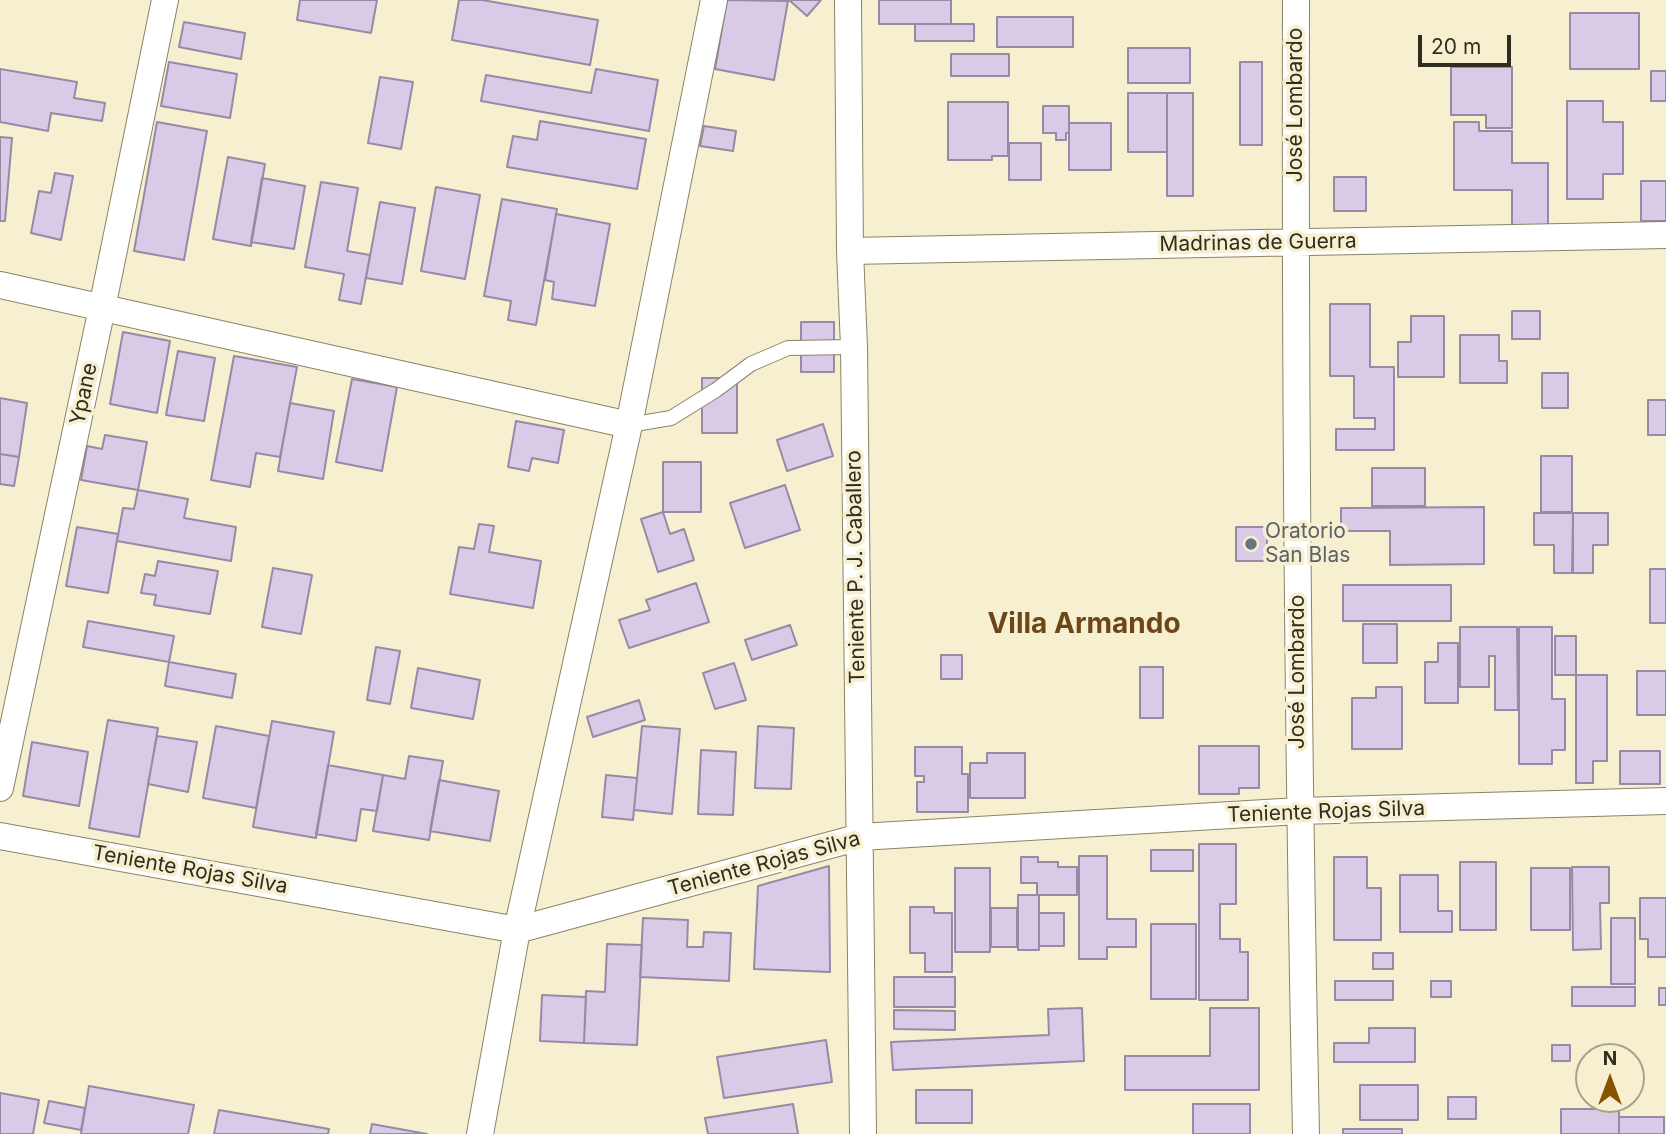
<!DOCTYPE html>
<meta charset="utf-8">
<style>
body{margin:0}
#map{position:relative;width:1666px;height:1134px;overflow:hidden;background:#f7f0d0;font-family:Inter,sans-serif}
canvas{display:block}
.north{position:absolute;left:1575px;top:1043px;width:70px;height:70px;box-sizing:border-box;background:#f7f0d0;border:2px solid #a7a28a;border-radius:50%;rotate:0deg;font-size:19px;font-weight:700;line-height:28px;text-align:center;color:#2f2d20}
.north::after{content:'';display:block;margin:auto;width:24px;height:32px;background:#895203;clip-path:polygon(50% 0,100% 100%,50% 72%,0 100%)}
.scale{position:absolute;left:1418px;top:35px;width:93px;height:32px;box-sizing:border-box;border:4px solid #2f2d20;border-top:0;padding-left:9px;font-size:21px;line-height:24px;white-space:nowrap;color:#2f2d20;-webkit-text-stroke:5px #f7f0d0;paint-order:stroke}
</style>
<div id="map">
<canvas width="1666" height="1134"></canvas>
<div class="north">N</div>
<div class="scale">20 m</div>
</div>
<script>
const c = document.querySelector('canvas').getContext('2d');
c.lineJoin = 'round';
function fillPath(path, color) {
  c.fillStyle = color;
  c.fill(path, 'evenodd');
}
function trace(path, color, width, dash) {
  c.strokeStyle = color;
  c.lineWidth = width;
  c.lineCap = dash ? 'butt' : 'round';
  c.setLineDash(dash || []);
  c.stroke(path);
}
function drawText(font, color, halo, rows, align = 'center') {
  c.font = font + ' Inter,sans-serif';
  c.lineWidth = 7;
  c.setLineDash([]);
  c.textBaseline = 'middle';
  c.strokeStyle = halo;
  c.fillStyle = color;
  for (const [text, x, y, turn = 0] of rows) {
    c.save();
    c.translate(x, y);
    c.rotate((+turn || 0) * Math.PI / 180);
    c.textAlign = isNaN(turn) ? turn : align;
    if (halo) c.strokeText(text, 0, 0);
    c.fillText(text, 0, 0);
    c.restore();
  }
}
const building = new Path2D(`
 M300,0h77l-6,33 -74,-13z
 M459,0h23l116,20 -8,45 -138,-25z
 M727,0l61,1 -14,79 -59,-11z
 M789,0h32l-14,16z
 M879,0h72v24h-72z
 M1570,13h69v56h-69z
 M997,17h76v30h-76z
 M184,22l61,11 -4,26 -62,-12z
 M915,24h59v17h-59z
 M1128,48h62v35h-62z
 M951,54h58v22h-58z
 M169,62l68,12 -7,44 -69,-12z
 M1240,62h22v83h-22z
 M1451,67h61v61h-26v-13h-35z
 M0,69l77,13 -3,16 31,5 -3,18 -51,-8 -3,18 -48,-9z
 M596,69l62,11 -9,51 -168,-30 5,-26 105,18z
 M1651,71h15v30h-15z
 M380,77l33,5 -12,67 -33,-6z
 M1128,93h39v59h-39z
 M1167,93h26v103h-26z
 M1567,101h36v21h20v52h-20v25h-36z
 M948,102h60v54h-16v4h-44z
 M1043,106h26v27h-3v7h-10v-7h-13z
 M540,121l106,18 -9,50 -130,-22 6,-31 24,4z
 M157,122l50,9 -23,129 -50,-9z
 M1454,122h25v9h33v32h36v67h-36v-40h-58z
 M1069,123h42v47h-42z
 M704,126l32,5 -3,20 -33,-5z
 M0,137l12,1 -7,83h-5z
 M1009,143h32v37h-32z
 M228,157l37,7 -14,82 -38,-7z
 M55,173l18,3 -12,64 -30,-7 8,-42 12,2z
 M1334,177h32v34h-32z
 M262,178l43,8 -11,63 -43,-7z
 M1641,181h25v40h-25z
 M321,182l37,6 -11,63 23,4 -9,49 -22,-4 5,-26 -39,-7z
 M436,187l44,8 -15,84 -44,-8z
 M502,199l55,10 -21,116 -28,-5 3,-19 -27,-5z
 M380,202l35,6 -13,76 -36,-6z
 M556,214l54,10 -15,82 -43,-7 2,-17 -9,-2z
 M1330,304h40v63h24v83h-58v-21h39v-11h-21v-42h-24z
 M1512,311h28v28h-28z
 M1411,316h33v61h-46v-35h13z
 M801,322h33v50h-33z
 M123,332l47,9 -13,72 -47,-9z
 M1460,335h39v26h8v22h-47z
 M178,351l37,7 -11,63 -38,-6z
 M234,356l63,11 -17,90 -24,-4 -6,34 -39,-7z
 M1542,373h26v35h-26z
 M702,378h35v55h-35z
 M352,379l45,8 -15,84 -46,-9z
 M0,398l27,5 -8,54 -19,-3z
 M1648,400h18v35h-18z
 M290,403l44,8 -11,68 -45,-8z
 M516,421l48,9 -6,33 -26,-5 -3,13 -21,-4z
 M823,424l10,32 -46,15 -10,-31z
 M105,435l42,7 -9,48 -57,-10 6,-34 15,3z
 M0,454l19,3 -5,29 -14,-2z
 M1541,456h31v56h-31z
 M663,462h38v50h-38z
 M1372,468h53v38h-53z
 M785,485l15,45 -55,18 -15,-45z
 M138,490l50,9 -4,19 52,9 -5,34 -114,-20 6,-33 11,1z
 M1484,507v57l-94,1v-34h-49v-23z
 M663,512l7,22 14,-5 10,31 -36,12 -17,-53z
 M1534,513h39l-1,60h-18v-28h-20z
 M1573,513h35v32h-15v28h-20z
 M479,524l15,2 -5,26 52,9 -8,47 -83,-14 9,-47 15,2z
 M77,527l41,7 -10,59 -42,-7z
 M1236,527h31v34h-31z
 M158,561l60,10 -8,43 -56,-9 2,-10 -15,-2 4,-19 10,2z
 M273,568l39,7 -11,59 -39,-7z
 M1650,569h16v54h-16z
 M696,583l13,39 -80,26 -10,-28 31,-10 -4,-10z
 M1343,585h108v36h-108z
 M88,621l86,15 -5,26 -86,-15z
 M1363,624h34v39h-34z
 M790,625l7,20 -45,15 -7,-20z
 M1460,627h57l1,83h-23v-54h-6v31h-29z
 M1519,627h33v72h13v51h-13v14h-33z
 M1555,636h21v39h-21z
 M1438,643h20v60h-33v-41h13z
 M376,647l24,4 -10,53 -23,-4z
 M941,655h21v24h-21z
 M169,662l67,12 -4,24 -67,-12z
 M734,663l12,37 -31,9 -12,-36z
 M1140,667h23v51h-23z
 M418,668l62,12 -7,39 -62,-11z
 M1637,671h29v44h-29z
 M1576,675h31v86h-14v22h-17z
 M1376,687h26v62h-50v-51h24z
 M639,700l6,20 -52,17 -6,-20z
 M108,720l50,8 -19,109 -50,-9z
 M272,721l62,11 -18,106 -63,-11z
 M216,726l53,10 -13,72 -53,-10z
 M642,726l38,3 -8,85 -38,-4z
 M758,726l36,2 -3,61 -36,-1z
 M157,736l40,6 -9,50 -40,-8z
 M32,742l56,10 -9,54 -56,-10z
 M1199,746h60v42h-20v6h-40z
 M915,747h47v27h6v38h-51v-30h7v-6h-9z
 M701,750l35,2 -3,63 -35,-1z
 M1620,751h40v33h-40z
 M987,753h38v45h-55v-35h17z
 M409,756l34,5 -14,79 -56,-9 10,-56 22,4z
 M328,765l55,10 -6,36 -16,-2 -5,32 -40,-7z
 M606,775l31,3 -4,42 -31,-3z
 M439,780l60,11 -9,50 -60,-10z
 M1199,844h37v60h-16v35h20v13h8v48h-49z
 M1151,850h42v21h-42z
 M1079,856h28v63h29v28h-29v12h-28z
 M1021,857h17v5h20v5h19v28h-40v-12h-16z
 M1334,857h33v31h14v52h-47z
 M1460,862h36v68h-36z
 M829,866l1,106 -76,-3 4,-83z
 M1572,867h37v36h-9l1,46 -28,1z
 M955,868h35v84h-35z
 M1531,868h39v62h-39z
 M1400,875h38v36h14v21h-52z
 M1018,895h21v55h-21z
 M1640,898h26v59h-18v-18h-8z
 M910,907h24v6h18v59h-27v-19h-15z
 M991,908h26v39h-26z
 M1039,913h25v33h-25z
 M643,918l45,2 -1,27h16l1,-15 27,1 -2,48 -89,-4z
 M1611,918h24v66h-24z
 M1151,924h45v75h-45z
 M607,944l35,1 -5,100 -53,-2 2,-52 19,1z
 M1373,953h20v16h-20z
 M894,977h61v30h-61z
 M1335,981h58v19h-58z
 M1431,981h20v16h-20z
 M1572,987h63v19h-63z
 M1659,988h7v17h-7z
 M542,995l44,2 -2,46 -44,-2z
 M1082,1008l2,53 -191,9 -2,-28 158,-7 -1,-26z
 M1210,1008h49v82h-134v-34h85z
 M894,1010l61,1v19l-61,-1z
 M1369,1028h46v34h-81v-19h35z
 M826,1040l6,42 -108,16 -7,-41z
 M1552,1045h18v16h-18z
 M1360,1085h58v35h-58z
 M89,1086l105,19 -6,29h-107z
 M916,1090h56v33h-56z
 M0,1093l39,7 -6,34h-33z
 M1448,1097h28v22h-28z
 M49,1101l36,7 -4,22 -37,-7z
 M793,1104l5,30h-90l-3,-16z
 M1193,1104h57v30h-57z
 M1561,1109h58v25h-58z
 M219,1110l110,19 -1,5h-114z
 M1619,1117h45v17h-45z
 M372,1124l55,10h-57z
 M1343,1129h59v5h-59z`);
fillPath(building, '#d9cbe8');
trace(building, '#978aa5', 2);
const service = new Path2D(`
 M629,425l42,-7 45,-28 35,-26 37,-16 66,-1`);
const minor = new Path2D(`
 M848,0l2,251 4,96 9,787
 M1296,0c-1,378 2,756 10,1134
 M850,251l816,-16
 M0,285l629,140
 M0,788l102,-480 63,-308
 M0,836l517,94 343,-93 439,-26 367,-10
 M480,1134l37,-204 112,-505 85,-425`);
trace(service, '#8a8366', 16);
trace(minor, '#8a8366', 28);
trace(service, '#fff', 14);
trace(minor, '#fff', 26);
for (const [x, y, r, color] of [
 [1251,544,7,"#6b7280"]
]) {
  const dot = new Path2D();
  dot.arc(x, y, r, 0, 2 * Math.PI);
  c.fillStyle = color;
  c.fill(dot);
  trace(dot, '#f7f0d0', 2.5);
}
drawText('21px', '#2f2d20', '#f7f0d0', [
 ["José Lombardo",1296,105,-90],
 ["Madrinas de Guerra",1258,243,-1],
 ["Ypane",84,394,-78],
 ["Teniente P. J. Caballero",856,567,-91],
 ["José Lombardo",1298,672,-90],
 ["Teniente Rojas Silva",1326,812,-2],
 ["Teniente Rojas Silva",764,864,-15],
 ["Teniente Rojas Silva",190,870,10]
]);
drawText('21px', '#5b616d', '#f7f0d0', [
 ["Oratorio",1265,532],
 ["San Blas",1265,556]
], 'left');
drawText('bold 28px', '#6c4518', '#f7f0d0', [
 ["Villa Armando",1084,625]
]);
</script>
